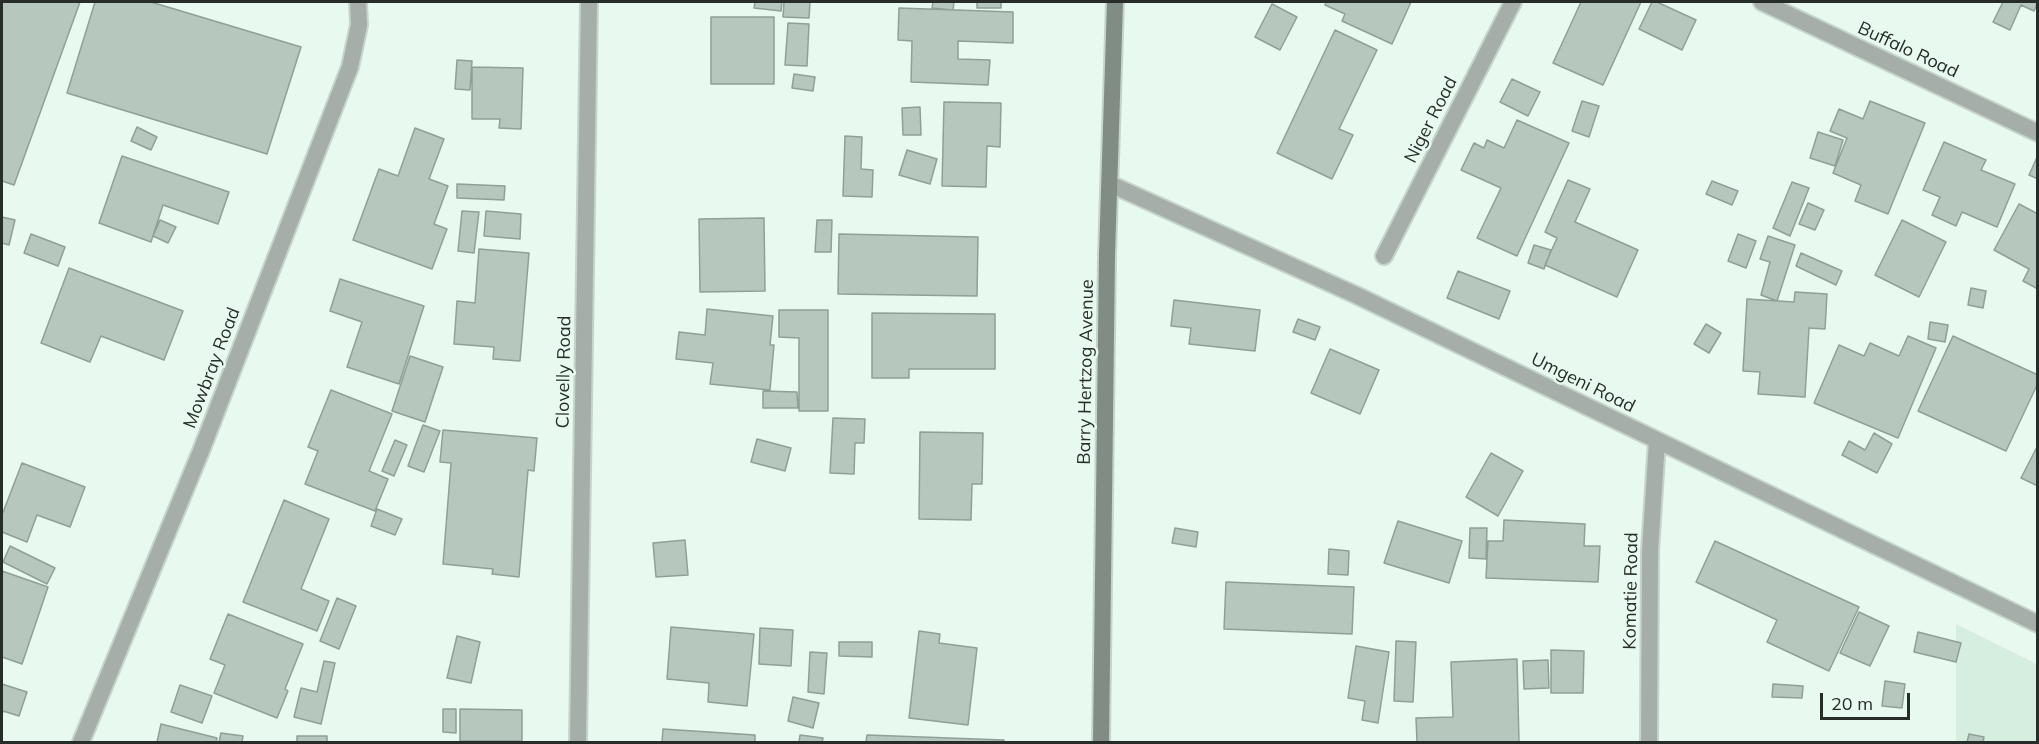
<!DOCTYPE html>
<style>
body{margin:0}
#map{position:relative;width:2039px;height:744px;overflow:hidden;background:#e8faef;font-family:Mulish,sans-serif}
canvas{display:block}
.frame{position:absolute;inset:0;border:3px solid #272d29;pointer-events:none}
.scale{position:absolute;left:1820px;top:693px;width:90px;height:27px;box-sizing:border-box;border:3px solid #272d29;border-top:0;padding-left:8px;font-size:18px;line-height:21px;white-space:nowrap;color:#272d29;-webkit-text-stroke:4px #e8faef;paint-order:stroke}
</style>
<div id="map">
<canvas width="2039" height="744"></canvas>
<div class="frame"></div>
<div class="scale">20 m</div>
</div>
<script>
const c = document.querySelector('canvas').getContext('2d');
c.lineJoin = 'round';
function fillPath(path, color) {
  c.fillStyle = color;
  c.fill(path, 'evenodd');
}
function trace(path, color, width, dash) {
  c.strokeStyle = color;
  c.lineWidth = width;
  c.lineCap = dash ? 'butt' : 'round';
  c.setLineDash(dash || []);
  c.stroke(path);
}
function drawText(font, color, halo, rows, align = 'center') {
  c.font = font + ' Mulish,sans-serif';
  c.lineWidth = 5;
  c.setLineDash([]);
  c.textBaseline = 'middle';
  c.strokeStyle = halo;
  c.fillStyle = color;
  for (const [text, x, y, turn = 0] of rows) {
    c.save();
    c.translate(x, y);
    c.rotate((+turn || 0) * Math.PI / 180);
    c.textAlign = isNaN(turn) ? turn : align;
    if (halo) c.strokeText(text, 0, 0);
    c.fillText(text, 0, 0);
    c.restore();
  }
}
fillPath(new Path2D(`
 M1956,624l81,40v78h-81z`), '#d5eedf');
const building = new Path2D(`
 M2,2h78l-66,183 -12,-4z
 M95,2h56l150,45 -34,107 -200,-61z
 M755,2h27l-1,9 -27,-3z
 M784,2h26l-1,16 -26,-1z
 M933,2h21l-1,8 -21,-2z
 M977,2h24v6h-24z
 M1326,2h85l-19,42 -50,-23 3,-7 -20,-9z
 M1581,2h60l-38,83 -50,-22z
 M1652,2h5l39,18 -14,30 -43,-21z
 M2003,2h35l-4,9 -13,-6 -11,25 -17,-8z
 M1272,4l25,13 -17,33 -25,-13z
 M899,8l114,4v31l-55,-2v18l32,1 -2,25 -77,-3 1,-41 -14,-1z
 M711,17h63v67h-63z
 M788,23l21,1 -2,42 -22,-1z
 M1335,30l42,20 -38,79 14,6 -21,44 -55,-26z
 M457,60l15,1 -2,29 -15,-1z
 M472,67l51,1 -2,61 -22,-1 1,-9h-28z
 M794,74l21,3 -2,14 -21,-3z
 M1512,79l28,13 -12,24 -28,-14z
 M1582,101l17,5 -10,31 -17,-6z
 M1870,101l55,22 -37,91 -33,-13 6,-16 -28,-12 14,-35 -17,-7 9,-22 24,10z
 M944,102l57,1 -1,44 -13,-1 -1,41 -44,-1z
 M920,107l1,28h-18l-1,-27z
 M1517,120l52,23 -52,113 -40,-18 24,-50 -40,-18 13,-27 10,5 3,-8 17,8z
 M137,127l20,10 -6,13 -20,-9z
 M415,128l29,11 -15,40 19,7 -14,38 13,5 -15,40 -79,-29 26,-71 19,7z
 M1818,132l25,8 -8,26 -25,-8z
 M845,136l17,1 -1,32 12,1 -1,27 -29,-1z
 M1944,142l42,18 -5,10 34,14 -18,43 -35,-15 -6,14 -24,-11 8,-18 -17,-7z
 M907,150l30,9 -7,25 -31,-9z
 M2038,155v24l-9,-4z
 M122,156l107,36 -11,32 -55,-19 -12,37 -52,-19z
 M1568,180l22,9 -15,33 63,28 -21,47 -72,-32 12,-27 -12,-6z
 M1712,181l26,10 -6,14 -26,-11z
 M1792,182l17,6 -19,48 -17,-8z
 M457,184l48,2 -1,14 -47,-2z
 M1808,203l16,7 -9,20 -16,-6z
 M2019,204l19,10v75l-15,-8 6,-12 -35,-19z
 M462,211l17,1 -5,41 -16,-2z
 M486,211l35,3 -1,25 -36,-3z
 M2,217l13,3 -6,25 -7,-2z
 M764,218l1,73 -65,1 -1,-73z
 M160,220l16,7 -8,16 -15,-7z
 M817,220h15l-1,32h-16z
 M1902,220l44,22 -27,55 -44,-22z
 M31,234l34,13 -7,19 -34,-13z
 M839,234l139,3 -1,59 -139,-2z
 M1738,234l18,7 -10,27 -18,-7z
 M1768,236l27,9 -18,56 -16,-6 9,-33 -10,-3z
 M1534,245l17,5 -7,19 -16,-6z
 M479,249l50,4 -9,108 -27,-2 1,-12 -40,-3 3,-43 18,2z
 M1801,253l41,18 -6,14 -40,-19z
 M69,268l114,43 -19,49 -63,-24 -11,26 -49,-19z
 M1458,271l52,20 -11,28 -52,-21z
 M340,279l84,27 -25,78 -52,-17 15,-45 -32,-11z
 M1971,288l15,3 -3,17 -15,-3z
 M1795,292l32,2 -2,35 -16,-1 -4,69 -47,-3 2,-22 -17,-1 4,-72 47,3z
 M1174,300l86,10 -5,41 -66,-7 2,-16 -20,-2z
 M707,309l66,7 -3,29h4l-4,45 -60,-6 3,-21 -37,-4 3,-27 26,3z
 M779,310h49v101h-29v-73l-20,-1z
 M872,313l123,1v55h-86v9h-37z
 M1298,319l22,8 -5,13 -22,-8z
 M1930,322l18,3 -3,17 -17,-3z
 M1706,324l15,9 -12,20 -15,-9z
 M1908,336l28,12 -38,90 -84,-35 25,-58 25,11 6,-13 29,13z
 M1953,336l85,39v8l-32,68 -88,-40z
 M1330,349l49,21 -19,44 -49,-21z
 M410,356l33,11 -18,55 -33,-11z
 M331,390l61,24 -23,57 19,8 -13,32 -70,-27 13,-33 -10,-4z
 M763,391l34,1 1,16h-35z
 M833,418l32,1 -1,24h-9l-1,31 -24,-1z
 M423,425l17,6 -16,41 -16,-6z
 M443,430l94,8 -3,33 -6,-1 -9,107 -27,-3 1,-5 -50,-5 8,-101 -11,-1z
 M920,432l63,1 -1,51h-10l-1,36 -52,-1z
 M1874,433l18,11 -15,29 -35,-18 7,-14 16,9z
 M757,439l34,9 -6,23 -34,-9z
 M395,440l12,5 -13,31 -12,-5z
 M2038,445v41l-17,-8z
 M1491,453l32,18 -25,45 -32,-19z
 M22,463l63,24 -15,40 -33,-12 -10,27 -25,-10v-17z
 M284,500l45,19 -28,70 28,12 -12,30 -74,-29z
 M377,509l25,10 -7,16 -24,-9z
 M1504,520l81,4 -1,22h16l-2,36 -112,-4 2,-37h15z
 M1398,521l64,20 -13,42 -65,-20z
 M1175,528l23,4 -2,15 -24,-4z
 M1470,528h17l-1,31 -17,-1z
 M685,540l3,35 -32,2 -3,-34z
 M1715,541l144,66 -30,64 -62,-29 10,-22 -81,-38z
 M10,546l45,22 -8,16 -44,-22z
 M1329,549l20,2 -1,24 -20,-1z
 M2,571l46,16 -26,77 -20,-7z
 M1226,582l128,5 -2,47 -128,-5z
 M337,598l19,8 -17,43 -19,-8z
 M1859,612l30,14 -19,40 -30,-13z
 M228,614l75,30 -18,45 3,2 -11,27 -63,-25 11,-28 -15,-6z
 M671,627l83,7 -7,72 -39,-4 1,-19 -42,-4z
 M760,628l33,2 -2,36 -32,-2z
 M919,631l21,3 -1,9 38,5 -9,77 -59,-7z
 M1918,632l43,11 -5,19 -42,-10z
 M457,636l23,6 -9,41 -24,-5z
 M1396,641l20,1 -3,60 -19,-1z
 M839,642h33v15l-33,-1z
 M1356,646l33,6 -11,71 -16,-3 3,-19 -17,-3z
 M1551,650l33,1 -1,42h-32z
 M810,652l17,1 -3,41 -16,-2z
 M1517,659l2,83h-102l-1,-24 37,-1 -2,-55z
 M1548,660l1,28 -25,1 -1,-28z
 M324,661l11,2 -14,61 -27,-7 7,-29 16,4z
 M1885,681l20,3 -3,24 -20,-2z
 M2,684l25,8 -8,24 -16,-5 -1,4z
 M1773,684l30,2 -1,12 -30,-1z
 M180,685l32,11 -10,27 -31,-11z
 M793,697l26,6 -6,25 -25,-7z
 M443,709h13v24l-13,-1z
 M460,709l62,1v31h-62z
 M161,724l56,14 -1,4h-59z
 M663,729l92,6v7h-93z
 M221,733l22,3 -1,6h-23z
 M1969,734l15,3 -1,5h-16z
 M800,735l23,3 -1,4h-23z
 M867,735l137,5v2h-138z
 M297,736h30v6h-30z`);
fillPath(building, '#b6c7bd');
trace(building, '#8fa096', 1.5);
const minor = new Path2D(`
 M1762,2l276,131
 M1110,184l246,111 682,329
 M1384,256l129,-254
 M81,742l120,-291 149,-384 9,-42 -1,-23
 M578,742l11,-740
 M1649,742l1,-191 7,-110`);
const secondary = new Path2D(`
 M1101,742l6,-487 8,-253`);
trace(minor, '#c5d5cb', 20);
trace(secondary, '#c5d5cb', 20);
trace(minor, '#a6aea9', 16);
trace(secondary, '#818c85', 16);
drawText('18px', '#272d29', '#e8faef', [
 ["Buffalo Road",1908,50,25],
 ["Niger Road",1431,120,-63],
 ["Mowbray Road",212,368,-69],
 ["Clovelly Road",564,372,-89],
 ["Barry Hertzog Avenue",1086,372,-89],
 ["Umgeni Road",1583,383,26],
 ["Komatie Road",1631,591,-89]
]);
</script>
